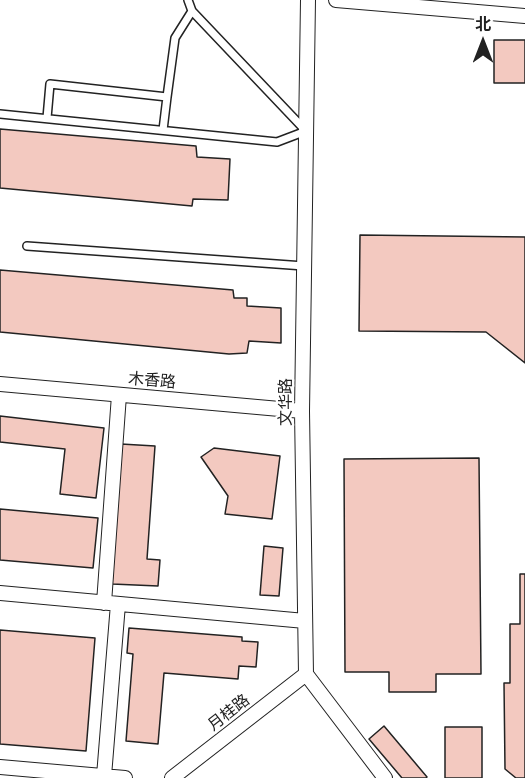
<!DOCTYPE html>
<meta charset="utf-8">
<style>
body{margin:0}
#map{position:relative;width:525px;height:778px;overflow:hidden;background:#fff;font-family:"PT Serif","Noto Sans SC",serif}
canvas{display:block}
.north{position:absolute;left:453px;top:12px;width:60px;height:60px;-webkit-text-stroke:4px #fff;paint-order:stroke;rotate:0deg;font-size:16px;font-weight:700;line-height:24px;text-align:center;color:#222}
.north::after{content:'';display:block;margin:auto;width:21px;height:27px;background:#222;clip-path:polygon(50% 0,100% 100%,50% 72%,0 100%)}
</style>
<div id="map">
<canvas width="525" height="778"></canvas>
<div class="north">北</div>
</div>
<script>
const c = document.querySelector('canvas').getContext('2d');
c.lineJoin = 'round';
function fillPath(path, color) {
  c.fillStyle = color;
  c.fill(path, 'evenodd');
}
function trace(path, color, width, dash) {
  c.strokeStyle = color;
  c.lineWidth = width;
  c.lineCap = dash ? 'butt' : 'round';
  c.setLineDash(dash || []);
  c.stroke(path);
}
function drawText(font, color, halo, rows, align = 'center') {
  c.font = font + ' "PT Serif","Noto Sans SC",serif';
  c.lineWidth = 4.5;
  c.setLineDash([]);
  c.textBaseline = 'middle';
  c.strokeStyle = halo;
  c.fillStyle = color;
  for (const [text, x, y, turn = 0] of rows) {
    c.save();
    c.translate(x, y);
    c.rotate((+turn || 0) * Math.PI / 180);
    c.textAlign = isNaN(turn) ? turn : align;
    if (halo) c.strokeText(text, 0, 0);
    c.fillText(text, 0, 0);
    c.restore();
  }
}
const building = new Path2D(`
 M494,40h31v43h-31z
 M0,129l196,17 1,11 33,2 -2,41 -35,-1 -1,7 -192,-18z
 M360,235l165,2v126l-39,-31 -127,-1z
 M0,270l233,20 1,8h13v8l34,2v35l-32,-2 -2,12 -18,1 -229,-22z
 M0,416l104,12 -8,70 -36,-4 5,-45 -65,-7z
 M121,444l34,2 -8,113 13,1 -2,26 -46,-2z
 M214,448l66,8 -8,63 -47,-5 3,-18 -27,-39z
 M479,458l2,216h-45v18h-47v-20h-44l-1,-213z
 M0,509l98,9 -5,50 -93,-8z
 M264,546l19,2 -4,48 -19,-1z
 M520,574h5v204h-9l-11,-9 -1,-86h6v-59h10z
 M129,628l113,9v4l16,1 -2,25 -17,-1 -1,13 -74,-6 -6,71 -32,-3 7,-87 -6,-1z
 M0,630l95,8 -9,113 -86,-7z
 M384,726l43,51 -1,1h-24l-33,-39z
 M445,727h37v51h-37z`);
fillPath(building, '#f3c9c0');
trace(building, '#222', 1.5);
const service = new Path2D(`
 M0,114l277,28 29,-11 -114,-120 -4,-11
 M47,118l3,-34 117,13 8,-59 17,-27
 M163,130l4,-33
 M27,246l277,20`);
const minor = new Path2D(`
 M308,0l-6,411 4,263 79,104
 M336,0l189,16
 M0,384l302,27
 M0,593l305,28
 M104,603l15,-208
 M0,767l125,11
 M104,776l14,-172
 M172,778l134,-104`);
trace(service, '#222', 10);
trace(minor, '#222', 16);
trace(service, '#fff', 7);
trace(minor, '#fff', 14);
drawText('16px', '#222', '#fff', [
 ["木香路",152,381,5],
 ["文华路",286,402,-90],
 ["月桂路",229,713,-38]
]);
</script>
